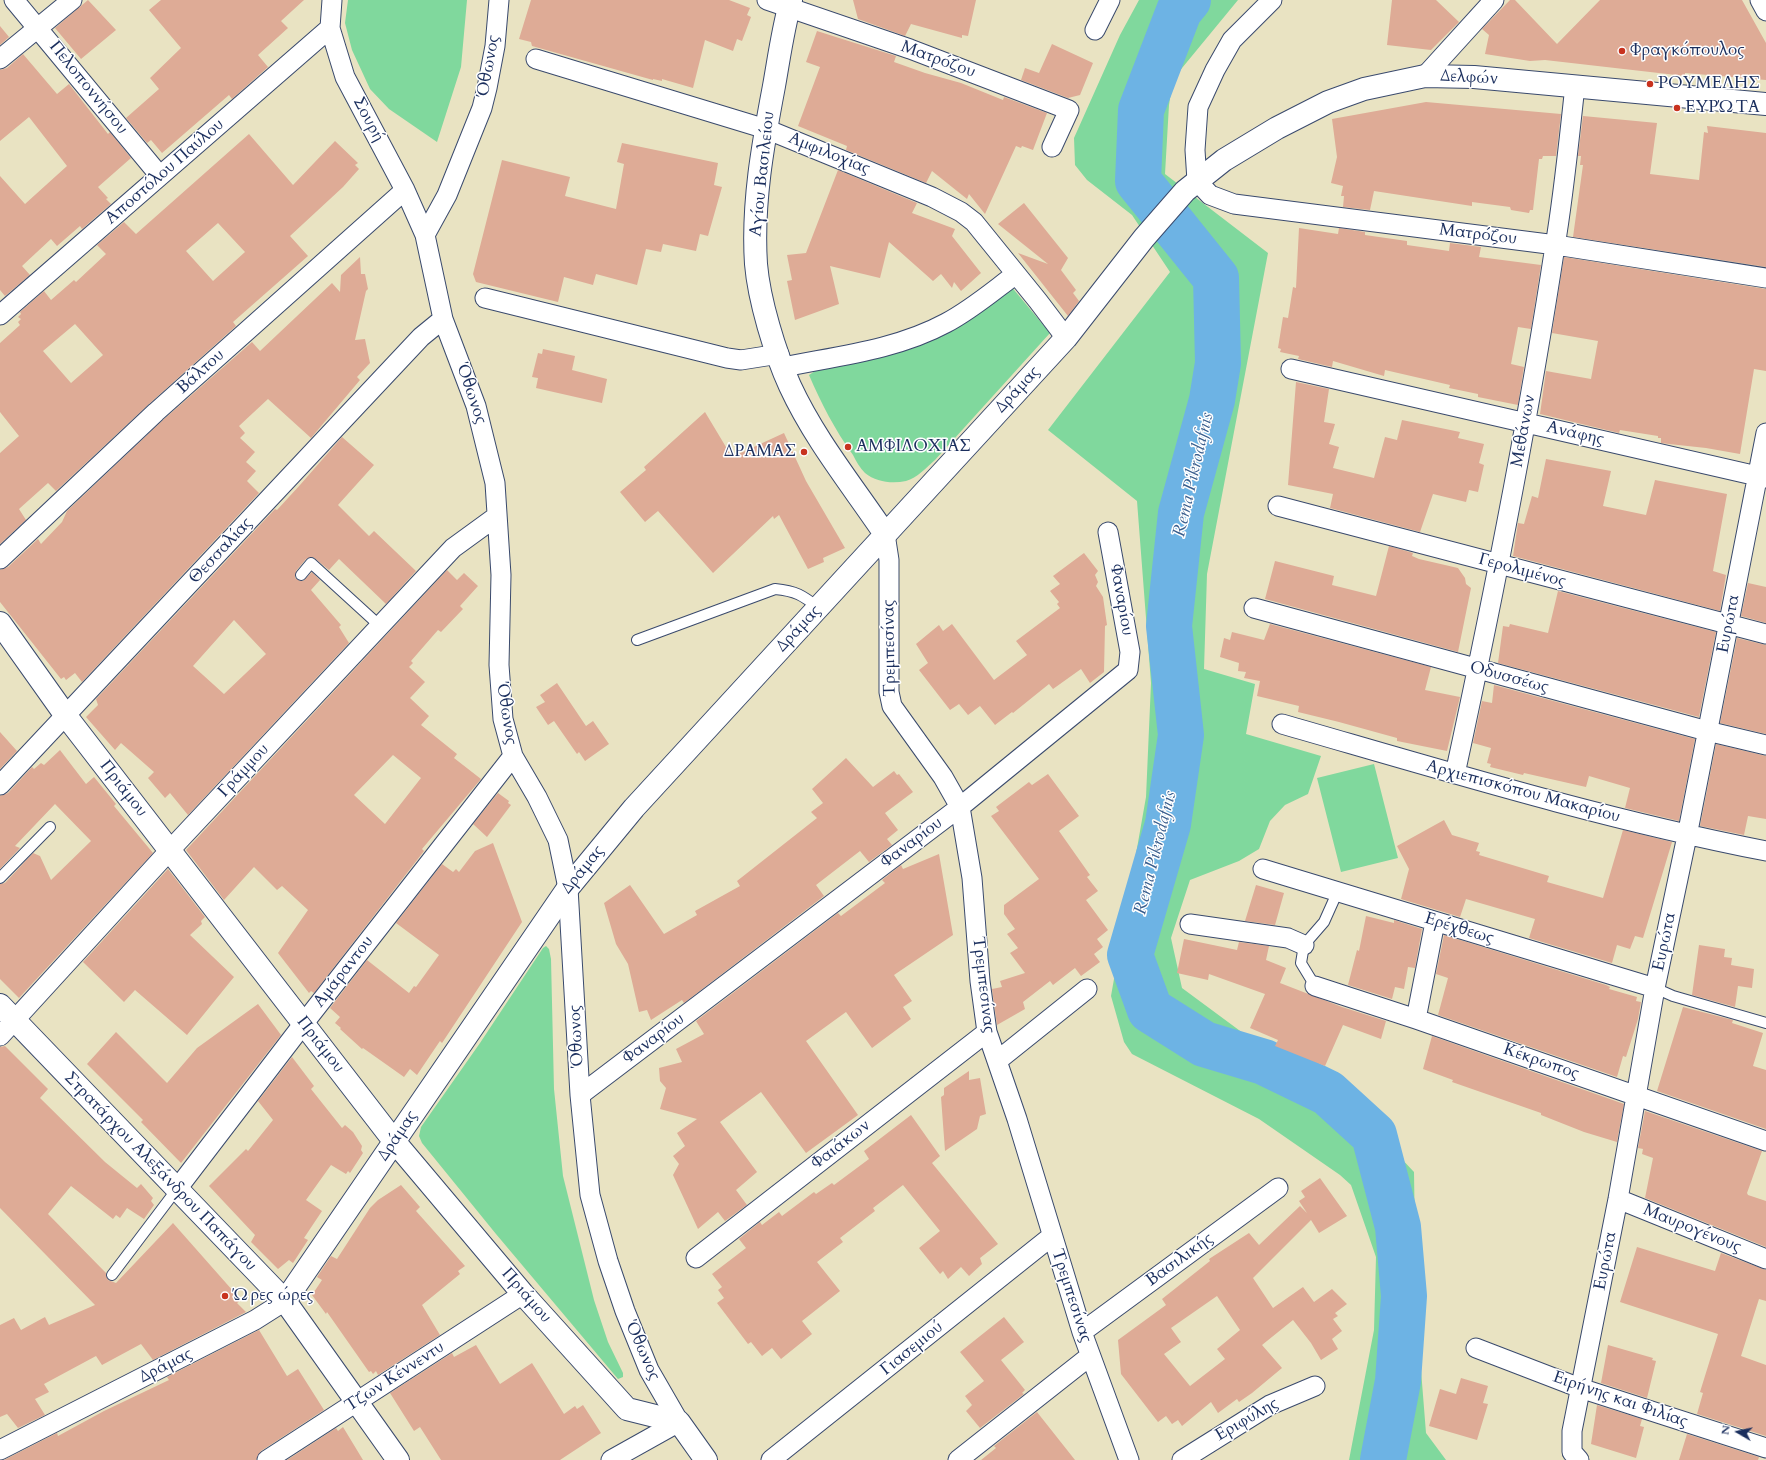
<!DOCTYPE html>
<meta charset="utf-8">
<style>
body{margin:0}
#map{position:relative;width:1766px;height:1460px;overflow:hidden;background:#e9e3c2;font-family:Cardo,serif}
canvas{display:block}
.north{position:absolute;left:1718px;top:1412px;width:40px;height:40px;-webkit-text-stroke:3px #fff;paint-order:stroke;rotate:279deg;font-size:11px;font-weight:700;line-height:16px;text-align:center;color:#1b2f5e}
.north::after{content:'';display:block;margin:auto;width:14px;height:18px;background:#1b2f5e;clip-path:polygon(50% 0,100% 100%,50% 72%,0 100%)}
</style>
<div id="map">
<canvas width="1766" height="1460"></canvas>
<div class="north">N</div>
</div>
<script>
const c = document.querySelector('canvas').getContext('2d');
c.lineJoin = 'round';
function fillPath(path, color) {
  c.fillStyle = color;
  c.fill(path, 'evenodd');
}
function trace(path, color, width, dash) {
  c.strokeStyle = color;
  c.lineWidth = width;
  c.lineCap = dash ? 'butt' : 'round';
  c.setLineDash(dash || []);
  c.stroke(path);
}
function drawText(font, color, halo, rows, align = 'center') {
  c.font = font + ' Cardo,serif';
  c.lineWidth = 3;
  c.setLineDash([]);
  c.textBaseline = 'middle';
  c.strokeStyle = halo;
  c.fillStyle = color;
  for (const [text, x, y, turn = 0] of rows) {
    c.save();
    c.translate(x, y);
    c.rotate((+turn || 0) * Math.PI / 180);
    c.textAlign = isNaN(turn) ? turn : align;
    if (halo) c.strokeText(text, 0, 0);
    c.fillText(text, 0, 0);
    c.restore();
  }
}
fillPath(new Path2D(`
 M348,0h119l-6,67 -24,75 -48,-33 -19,-20 -18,-39 -7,-27z
 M1139,0h99l-65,79 -4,26 -4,69 103,79 -61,321 -3,95 51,15 -9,50 75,22 -13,38 -23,11 -15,16 -11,28 -20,12 -49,19 -19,58 11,50 69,51 85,50 78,83 2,135 10,126 20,27h-97l25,-130 2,-73 -25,-72 -11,-10 -81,-56 -127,-65 -8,-12 -13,-46 35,-199 5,-114 -14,-182 -89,-71 122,-158 -38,-57 -45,-35 -12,-15 -1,-27 46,-103z
 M1010,285l40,48 -115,127c-8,7 -18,18 -29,21 -14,3 -30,1 -41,-8 -5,-5 -9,-12 -12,-18 -18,-25 -32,-52 -44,-80l9,-6 95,-21 40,-20z
 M1374,764l24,94 -57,14 -24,-94z
 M546,946l3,3 2,10 3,130 9,87 31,124 14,42 15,31v4l-5,2 -122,-145 -74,-91 -3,-7 2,-9 59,-84 63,-95z`), '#80d89d');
trace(new Path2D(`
 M1188,0l-9,11 -38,99 -3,71 78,97 2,85 -6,37 -31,113 -12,113 12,109 -13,89 -38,131 20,55 54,34 60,18 64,31 46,42 24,92 6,69 -6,85 -15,79`), '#6db3e4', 46);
fillPath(new Path2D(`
 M88,0l28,30 -35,29 -26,-31z
 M161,0h143l-23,21 7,7 -30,27 10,12 -36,32 -3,-4 -67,58 -11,-13 -4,3 -21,-25 33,-29 -9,-11 31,-30 -32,-38z
 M531,0h198l21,8 -3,7 4,2 -9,24 -5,-2 -4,12 -28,-11 -12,48 -31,-9v2l-9,-2v1l-121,-34 -1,-4 -12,-3z
 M853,0h123l-8,36 -6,-1v3l-51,-14 -6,12 -47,-17z
 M1392,0h44l23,22 -28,28 -44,-5z
 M1510,0h5l42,44 43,-44h142l24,43v37l-81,-7v3l-140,-16 -15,1 -45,-7 4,-19 -7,-6z
 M0,26l9,11 -9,8z
 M817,31l79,25 -2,6 31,11 36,10 42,17 1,-3 43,16 -14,37 -11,-4 -1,2 -5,-2 -31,68 -16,-20 -2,5 -35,-28 -6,12 -80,-33 1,-4 -49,-20 22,-59 -14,-5z
 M1052,44l41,19 -13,32 -12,3 -47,-18 4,-12 14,5z
 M23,54l34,40 12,-10 39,50 2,-2 21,26 -33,29 10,11 -2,1 5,5 -29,25 -2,-3 -23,20 -6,-7 -29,27 8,9 -25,21 -5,-6v-114l25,28 42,-38 -38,-49 -29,24v-71l7,-2z
 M1426,102l135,12 -5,42h-13l-1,3h-3l-6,51h-3l-1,3 -18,-3 -1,-3 -38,-5v4l-98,-15 -4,19 -27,-3 1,-11h-3l2,-10 -12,-3 6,-26 -5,-38z
 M1583,116l74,7 -7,51 49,6 5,-48 4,1 -1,-7 59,7v134l-193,-30 10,-72h-3l1,-9h-3z
 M249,134l44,51 42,-44 23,22 -3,2 4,4 -16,18 -53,49 18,20 -75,66 3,4 -87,78 -93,87 -8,-8 -29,26 7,11 -26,24v-91l19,-17 -19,-24v-69l20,-18 -2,-3 3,-3 -3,-2 3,-3 -1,-2 24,-21 7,9 23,-20 2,2 30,-28 -9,-9 27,-23 12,12zM218,223l27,29 -32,29 -27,-30zM75,324l28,31 -32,28 -28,-32z
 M622,143l96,20 -4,22 8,2 -14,49 -8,-2 -4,17 -33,-7 -2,8 -15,-3 -9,36 -41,-11 -3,11 -29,-8 -6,25 -82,-20 -3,-8 29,-114 68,17 -5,19 51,13 8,-45 -7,-2z
 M838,170l79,33 -5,10 43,16 -3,7 29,37 -20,18 -7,-9 -2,6 -11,-14 -8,7 -44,-39 -9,36 -50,-12 9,38 -44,16 -8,-39 5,-1 -5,-25 19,-2z
 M1024,203l44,55 -7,12 15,20 -3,3 6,8 -11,15 -50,-63 30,11 -50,-40z
 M1299,228l39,6 1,-6 26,4v3l42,6v4l42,6 1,-8 31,4 -2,10 62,8 -10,64 -13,-2 -7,37 13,3 -6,38 -40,-8v-3l-29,-6 1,-3 -65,-15 -1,6 -51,-15 -1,6 -34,-8 1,-3 -19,-4 1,-3 -3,-1 5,-31 5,1 5,-31 3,1z
 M360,257l1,17h4l3,15 -2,2 -11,49 10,-1 5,24 -13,14 3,3 -49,58 -43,-39 -29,27 6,7 -5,5 15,14 -9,10 10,9 -9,10 12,12 -177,189 -7,-9 -9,7 -2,-3 -3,2 -61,-77v-32l8,-3 30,-28 3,5 21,-22 5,-11 96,-91 89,-78 8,9 72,-68 8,9 1,-17z
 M1564,257l202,32v82l-12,-2 -14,85 -34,-6 -37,-4 -8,-1v-5h-3v-2l-38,-6 -1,3 -79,-19 6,-43 45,8 7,-38 -46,-8z
 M543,349l32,7 -3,14 35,9 -5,24 -66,-15 2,-10 -6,-1 6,-24 4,1z
 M1296,382l33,7 -5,33 11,2 -6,20 10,3 -6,21 41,10 11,-41 12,3 5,-20 58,12 -2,6 26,6 -5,19 5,2 -6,27 -9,-2 -3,12 -33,-8 -13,38 -90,-24 3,-14 -45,-9z
 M705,412l27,45 52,-24 22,48 39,67 -22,10 1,4 -16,7 -29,-54 -5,4 -1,-3 -60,57 -55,-62 -13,11 -25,-30 26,-22 -2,-3z
 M342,437l32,28 -36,40 31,31 5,-5 42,40 -30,33 -47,-45 -10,11 -16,-13 -7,2 -10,12 -1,7 5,3h3l9,-9 8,8 -9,10 30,35 -2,2 10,16 -161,172 -18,-22 -5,5 -17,-20 6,-6 -33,-29 -6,7 -29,-33 12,-12 -2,-6 179,-190 2,1 23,-25zM234,620l32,34 -42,40 -31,-28z
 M1546,459l65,12 -8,35 43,9 9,-35 72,14 -14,77 13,4 -6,36 -207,-55 5,-33 6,1 8,-28 6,2z
 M1389,546l24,7 -1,3 7,3 39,9 7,10 1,6 5,4 -13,64 -193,-53 10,-38 59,15 -2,9 44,11z
 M1084,553l14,18 -3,4 3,7 -2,4 7,11 4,28 -2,1 -1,46 -14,11 -9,-14 -28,20 -4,-5 -36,29 -1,-1 -17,13 -15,-19 -12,9 -9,-11 -9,6 -31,-40 9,-7 -12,-19 23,-19 4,6 9,-7 42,56 33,-25 -11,-14 44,-33 -3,-4 2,-2 -9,-11 10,-7 -7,-8z
 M447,570l10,10 7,-7 14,13 -18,20 3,3 -22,23 -3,-2 -27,31 2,2 -4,4 16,15 -15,16 19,18 -8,9 36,29 -3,4 27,21 -59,70 2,2 -110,142 -3,-2 -2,2 -31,-40 30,-43 -26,-24 -5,4 -23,-23 -30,33 -38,-50zM393,755l28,23 -36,46 -31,-29z
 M1748,583l18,4v36l-25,-7z
 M1558,591l158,41 -17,85 -201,-54 5,-37 6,1 1,-3 38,9z
 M1270,624l161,43 -6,23 35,7 -13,54 -50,-10v-3l-58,-16 -41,-10 1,-6 -42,-10 3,-15 -16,-3 2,-6 -8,-1 1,-8 -19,-6 4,-19 6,2 2,-8 32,8z
 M1737,638l29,7v89l-46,-11z
 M557,683l29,43 7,-5 16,23 -24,17 -6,-9 -2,2 -23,-33 -6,4 -12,-18 9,-5 -5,-7z
 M1494,685l201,54 -16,82 -54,-13 5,-20 -41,-12 -3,11 -62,-14 -1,2 -33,-8 1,-3 -4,-1 4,-15 -18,-5 9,-42 10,2z
 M0,732l17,19 -17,18z
 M1716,744l50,12v63l-18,-3 -4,19 -44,-9z
 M60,750l26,34 8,-7 22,27 -2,2 39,47 -134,145 -19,-19v-95l5,-1 28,-30 7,3 11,24 40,-39 -36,-37 -40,42 5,2 -20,21v-73l8,-3 24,-26 2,2 7,-6 3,2z
 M846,758l27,29 21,-16 3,4 2,-1 14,18 -28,21 13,17 -11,9 5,6 -23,17 -9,-11 -44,34 8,11 -140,107 -2,-3 -31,20 -4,-10 -8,2 -11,-48 -12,-20 -12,-41 26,-18 34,49 33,-19 -2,-4 45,-25 -3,-5 80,-63 -6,-6 12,-9 -11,-14z
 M1048,774l31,42 -20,15 31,44 -3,2 11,14 -12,9 22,30 -11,9 6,8 -9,7 6,8 -19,14 -6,-8 -22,17 -3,-4 -27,21 2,7 -28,16 -5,-36 10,-2 -2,-6 25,-8 -15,-20 8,-5 -11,-14 8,-5 -11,-15v-9l35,-26 -48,-63 8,-5 -3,-4 33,-25 3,3z
 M498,793l11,8 -1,2 3,2 -24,32 -14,-13z
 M1444,820l8,15 27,8 -3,8 4,1 -1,3 70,21 -2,6 56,16 20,-68 49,12 -29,96 -8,-2 -5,13 -13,-4 -5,18 -83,-25 6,-19 -69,-20 -6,18 -59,-18 8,-30 -12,-23z
 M493,843l29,79 -80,121 -2,-2 -23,34 -7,-6 -6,8 -41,-29 -1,1 -22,-20 1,-1 -6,-5 5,-6 -10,-9 37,-48 42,33 5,-7 2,1 23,-32 -43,-32 46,-59 11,8 3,-3 3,3 16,-21z
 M939,854l14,81 -59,40 18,26 -9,6 8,12 -39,29 -26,-36 -40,29 52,74 -52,38 -45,-61 -41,30 37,50 -21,18 11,15 -22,16 -7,-9 -20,17 -25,-54 6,-11 -6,-8 12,-10 -8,-13 20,-14 -37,-10 6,-21 -6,-7 -1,-13 23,-6 -6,-13 28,-15 -8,-13 142,-108 3,3 44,-33 -3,-3 19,-15 2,4z
 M168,869l37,48 -4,4 1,3 -12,11 44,42 -47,58 -52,-45 -11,12 -41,-40z
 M1256,885l28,8 -9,32 -30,-4z
 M1366,916l28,7v-3l28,9 -7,39 -7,-1 -4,22 -9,-2 -3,12 -44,-14 9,-35 2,1z
 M1444,935l162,50 4,2 -1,2 28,8 -1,4 5,1 -3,17 -12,38 -3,-1 -6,21 -179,-62 10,-37 -12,-4z
 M1184,939l53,11 2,-8 30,4 -3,14 20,8 -6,15 62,24 44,14 -5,18 -38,-14 -18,41 -50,-20 3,-6 -28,-12 15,-34 -56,-20 -1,6 -31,-7z
 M1699,945l26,4 -1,8 8,1 -1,7 23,4 -2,19 -14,-2 -3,21 -43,-12z
 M258,1004l23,31 -100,128 -40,-41 2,-2 -56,-56 29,-32 51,51 30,-35z
 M1683,1007l50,13 -1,3 31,10 -10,33 13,4v59l-109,-38z
 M1432,1036l192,68 -7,38 -33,-10 -43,-17v-2l-89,-31 1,-2 -30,-11z
 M5,1046l43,43 -8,9 65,64 32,26 4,-4 12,14 -2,3 3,4 -10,14 -17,-11 -7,10 -4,-3 -3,4 -42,-33 -23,28 58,59 2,7 8,3 57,-60 68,77 -4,3 9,9 -93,48 -12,-16 -39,21 -6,-9 -52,28 5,8 -14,7 10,16 -27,13 -11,-14 -7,3v-92l14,-7 7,12 24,-13 4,8 46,-20 -95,-97v-161z
 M292,1057l22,29 -3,3 31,39 3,-3 8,7 9,14 -1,4 2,3 -13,20 -2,-2 -2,3 -15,-9 -25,35 16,11 -18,27 4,2 -15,23 -4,-3 -11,9 -27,-27 4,-7 -46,-49 37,-37 2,2 25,-31 -15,-19z
 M969,1071v9l11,-2 6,36 -6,2 -3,13 -32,22 -4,-54 3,-2v-7z
 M1645,1111l117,40 -15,42 1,2 18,6v46l-121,-49 8,-40 -11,-4 1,-5 -5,-1z
 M911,1115l29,41 -8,7 66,81 -18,14 2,6 -13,12 -8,-9 -13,12 -5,-8 -3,3 -21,-26 21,-17 -37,-46 -30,23 2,3 -35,27 3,4 -26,20 23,29 -38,30 10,13 -31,25 -9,-11 -10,8 -11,-14 -3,2 -31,-41 7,-5 -6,-8 4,-3 -10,-13 34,-26 -7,-9 21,-17 2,3 17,-13 3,4 32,-24 2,2 16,-11 2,2 35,-26 -5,-8z
 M1320,1178l27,38 -28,17 -8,-13 -58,58 20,30 30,-21 11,15 18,-13 15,15 -12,9 3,3 -5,3 9,12 -10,8 6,10 -17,11 -10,-17 -18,-23 -31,25 20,23 -30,25 -13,9 -2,-3 -19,14 -7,-11 -29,24 -4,-6 -6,4 -6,-8 -8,6 -37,-48 -3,-34 48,-35 -4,-6 48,-38 -1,-2 40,-26 10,12 41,-39 7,7 -8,-12 6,-4 -4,-6zM1217,1296l23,34 -23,19 8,10 -35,27 -26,-32 17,-12 -10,-14z
 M401,1185l19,22 -4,4 49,55 -7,5 2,3 -38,31 18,30 -62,40 -2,-4 -3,3 -2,-3 -2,1 -42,-60 -1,2 -14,-19 10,-15 -5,-3 14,-21 6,3 33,-51 8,-8z
 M1637,1247l78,24 6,-18 45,17v31l-7,-2 -18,57 25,9v71l-69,-22 6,-21 -3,-1 18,-58 -98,-32z
 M1004,1317l20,25 -23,18 24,30 -3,3 2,1 -44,34 -14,-17 6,-6 -7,-9 19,-15 -24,-29z
 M259,1330l28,46 11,-7 26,41 -63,41 -5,9h-252l53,-27 1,3 46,-25 65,-31 -2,-3z
 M476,1345l24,39 32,-21 32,51 11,-8 2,3 6,-4 18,28 -41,27h-119l-21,-33 -6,4 -24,-38 62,-40 2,4z
 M1608,1345l45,13 -1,2 4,1 -9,37 -46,-15z
 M1461,1378l27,8 -5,17 5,1 -11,36 -48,-14 11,-37 16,5z
 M1597,1405l45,14 -2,7 4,1 -8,31 -45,-14z
 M1037,1412l38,48h-94l15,-12 -2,-2z
 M343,1427l20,33h-76l49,-32 2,3z
 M1687,1434l72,23 -1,3h-79z`), '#deab96');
const lane = new Path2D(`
 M301,575l10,-12 69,63
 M637,640l138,-51c21,2 27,6 44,19
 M0,878l50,-51
 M1315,986l-14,-23 3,-18 20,-23 13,-29
 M1655,988l18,8 93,27
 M112,1275l65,-86`);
const street = new Path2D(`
 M14,0l146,176
 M332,0l-2,28 15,49 60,113 20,45
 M499,0l-4,46 -8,42 -5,20 -35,87 -22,40 18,84 33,87 19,77 6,92 -2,90 4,54 10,37 24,41 21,43 10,48 12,207 10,100 18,66 17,50 24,59 30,52 -68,38
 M767,0l143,49 159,61 -17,37
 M1272,0l-40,40 -17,30 -17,37 -3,43 2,31 13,14 24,9 322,41 210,33
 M1760,0l6,11
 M1095,30l15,-30
 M0,59l72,-59
 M536,59l230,70 166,68 29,15 13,10 64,79 28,37
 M1425,76l69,-76
 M485,298l242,60 14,2 38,-6
 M0,315l330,-287
 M783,367c54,-11 113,-17 163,-44 25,-13 47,-32 70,-49
 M1291,369l475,109
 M1278,506l488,128
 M885,534l4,26v132l3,14 51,71 17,30 12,71 8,103 7,51 30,87 65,213 47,128
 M0,559l156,-147 249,-222
 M1254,608l453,123 59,14
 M1282,724c160,46 320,95 484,127
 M1455,774c38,-175 73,-351 100,-528 9,-53 14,-107 20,-160
 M0,785l421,-448 22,-18
 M1263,869l392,119
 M1190,924l98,14 16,7
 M1315,986l101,33 350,122
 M1416,1019l19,-97
 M0,1036l170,-186 283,-302 44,-32
 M997,1061l90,-72
 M580,1095l380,-288 168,-137 2,-18 -22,-120
 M177,1189l127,-166 209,-267
 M1618,1199l148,60
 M696,1258l291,-226
 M1082,1332l196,-144
 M1476,1348l104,40 186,60
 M0,1450l255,-130 30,-19
 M267,1460l256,-166
 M771,1460l281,-224
 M958,1460l132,-104
 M1182,1460l88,-55 45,-19
 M1579,1460l-7,-8v-21l46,-232 37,-211 32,-152 79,-403`);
const secondary = new Path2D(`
 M791,0c-8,28 -12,58 -17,86 -11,58 -22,118 -18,178 3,36 19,89 34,122 25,54 62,99 95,148
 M0,623l66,93 328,425 129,153 104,115 52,13 27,38
 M0,1005l285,296 113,159
 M285,1301l283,-413 66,-80 432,-470 78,-100 41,-47 39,-31 53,-32 51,-26 36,-13 61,-13 49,1 292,27`);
trace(lane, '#3a4a6d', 12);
trace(street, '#3a4a6d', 21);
trace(secondary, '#3a4a6d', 24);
trace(lane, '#fff', 10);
trace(street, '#fff', 19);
trace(secondary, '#fff', 22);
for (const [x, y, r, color] of [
 [1622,51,4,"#c8321e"],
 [1650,84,4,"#c8321e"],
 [1677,108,4,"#c8321e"],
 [848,447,4,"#c8321e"],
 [804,452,4,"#c8321e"],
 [225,1296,4,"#c8321e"]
]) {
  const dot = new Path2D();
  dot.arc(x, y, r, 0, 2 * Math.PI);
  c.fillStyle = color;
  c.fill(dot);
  trace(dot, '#fff', 1.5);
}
drawText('17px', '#1b2f5e', '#fff', [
 ["Φραγκόπουλος",1630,51],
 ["ΡΟΥΜΕΛΗΣ",1658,84],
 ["ΕΥΡΏΤΑ",1685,108],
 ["ΑΜΦΙΛΟΧΙΑΣ",856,447],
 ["ΔΡΑΜΑΣ",796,452,"right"],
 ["Ώρες ώρες",233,1296]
], 'left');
drawText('17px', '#1b2f5e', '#fff', [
 ["Ματρόζου",938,60,20],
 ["Όθωνος",489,66,-80],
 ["Δελφών",1469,78,3],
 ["Πελοποννήσου",88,88,51],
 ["Σουρή",368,120,62],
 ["Αμφιλοχίας",829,154,22],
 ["Αποστόλου Παύλου",165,172,-41],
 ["Αγίου Βασιλείου",763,174,-84],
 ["Ματρόζου",1478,235,7],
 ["Βάλτου",201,372,-42],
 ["Δράμας",1018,390,-47],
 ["Όθωνος",471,394,71],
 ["Μεθάνων",1524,431,-80],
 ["Ανάφης",1575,434,13],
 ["Θεσσαλίας",221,551,-47],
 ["Γερολιμένος",1522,571,15],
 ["Φαναρίου",1121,600,80],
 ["Ευρώτα",1729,624,-79],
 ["Δράμας",799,629,-47],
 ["Τρεμπεσίνας",890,648,-91],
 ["Οδυσσέως",1509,678,15],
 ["Όθωνος",506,714,81],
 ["Γράμμου",244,771,-47],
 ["Πριάμου",123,789,52],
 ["Αρχιεπισκόπου Μακαρίου",1523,792,15],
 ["Φαναρίου",912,843,-37],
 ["Δράμας",583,870,-51],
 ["Ερέχθεως",1459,929,17],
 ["Ευρώτα",1665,942,-78],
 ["Αμάραντου",344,972,-52],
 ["Τρεμπεσίνας",983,985,83],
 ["Όθωνος",577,1036,-93],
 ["Φαναρίου",654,1039,-37],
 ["Πριάμου",320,1045,52],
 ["Κέκρωπος",1541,1062,19],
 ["Δράμας",398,1136,-56],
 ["Φαιάκων",841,1145,-38],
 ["Στρατάρχου Αλεξάνδρου Παπάγου",160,1172,46],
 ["Μαυρογένους",1692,1229,22],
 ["Βασιλικής",1180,1260,-36],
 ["Ευρώτα",1606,1261,-79],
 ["Πριάμου",526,1296,49],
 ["Τρεμπεσίνας",1071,1296,72],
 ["Γιασεμιού",912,1349,-39],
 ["Όθωνος",642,1351,66],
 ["Δράμας",166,1366,-27],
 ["Τζων Κέννεντυ",395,1377,-33],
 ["Ειρήνης και Φιλίας",1620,1400,19],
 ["Εριφύλης",1247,1420,-30]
]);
drawText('italic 18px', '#385d8d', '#fff', [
 ["Rema Pikrodafnis",1194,475,-77],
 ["Rema Pikrodafnis",1156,853,-76]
]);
</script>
